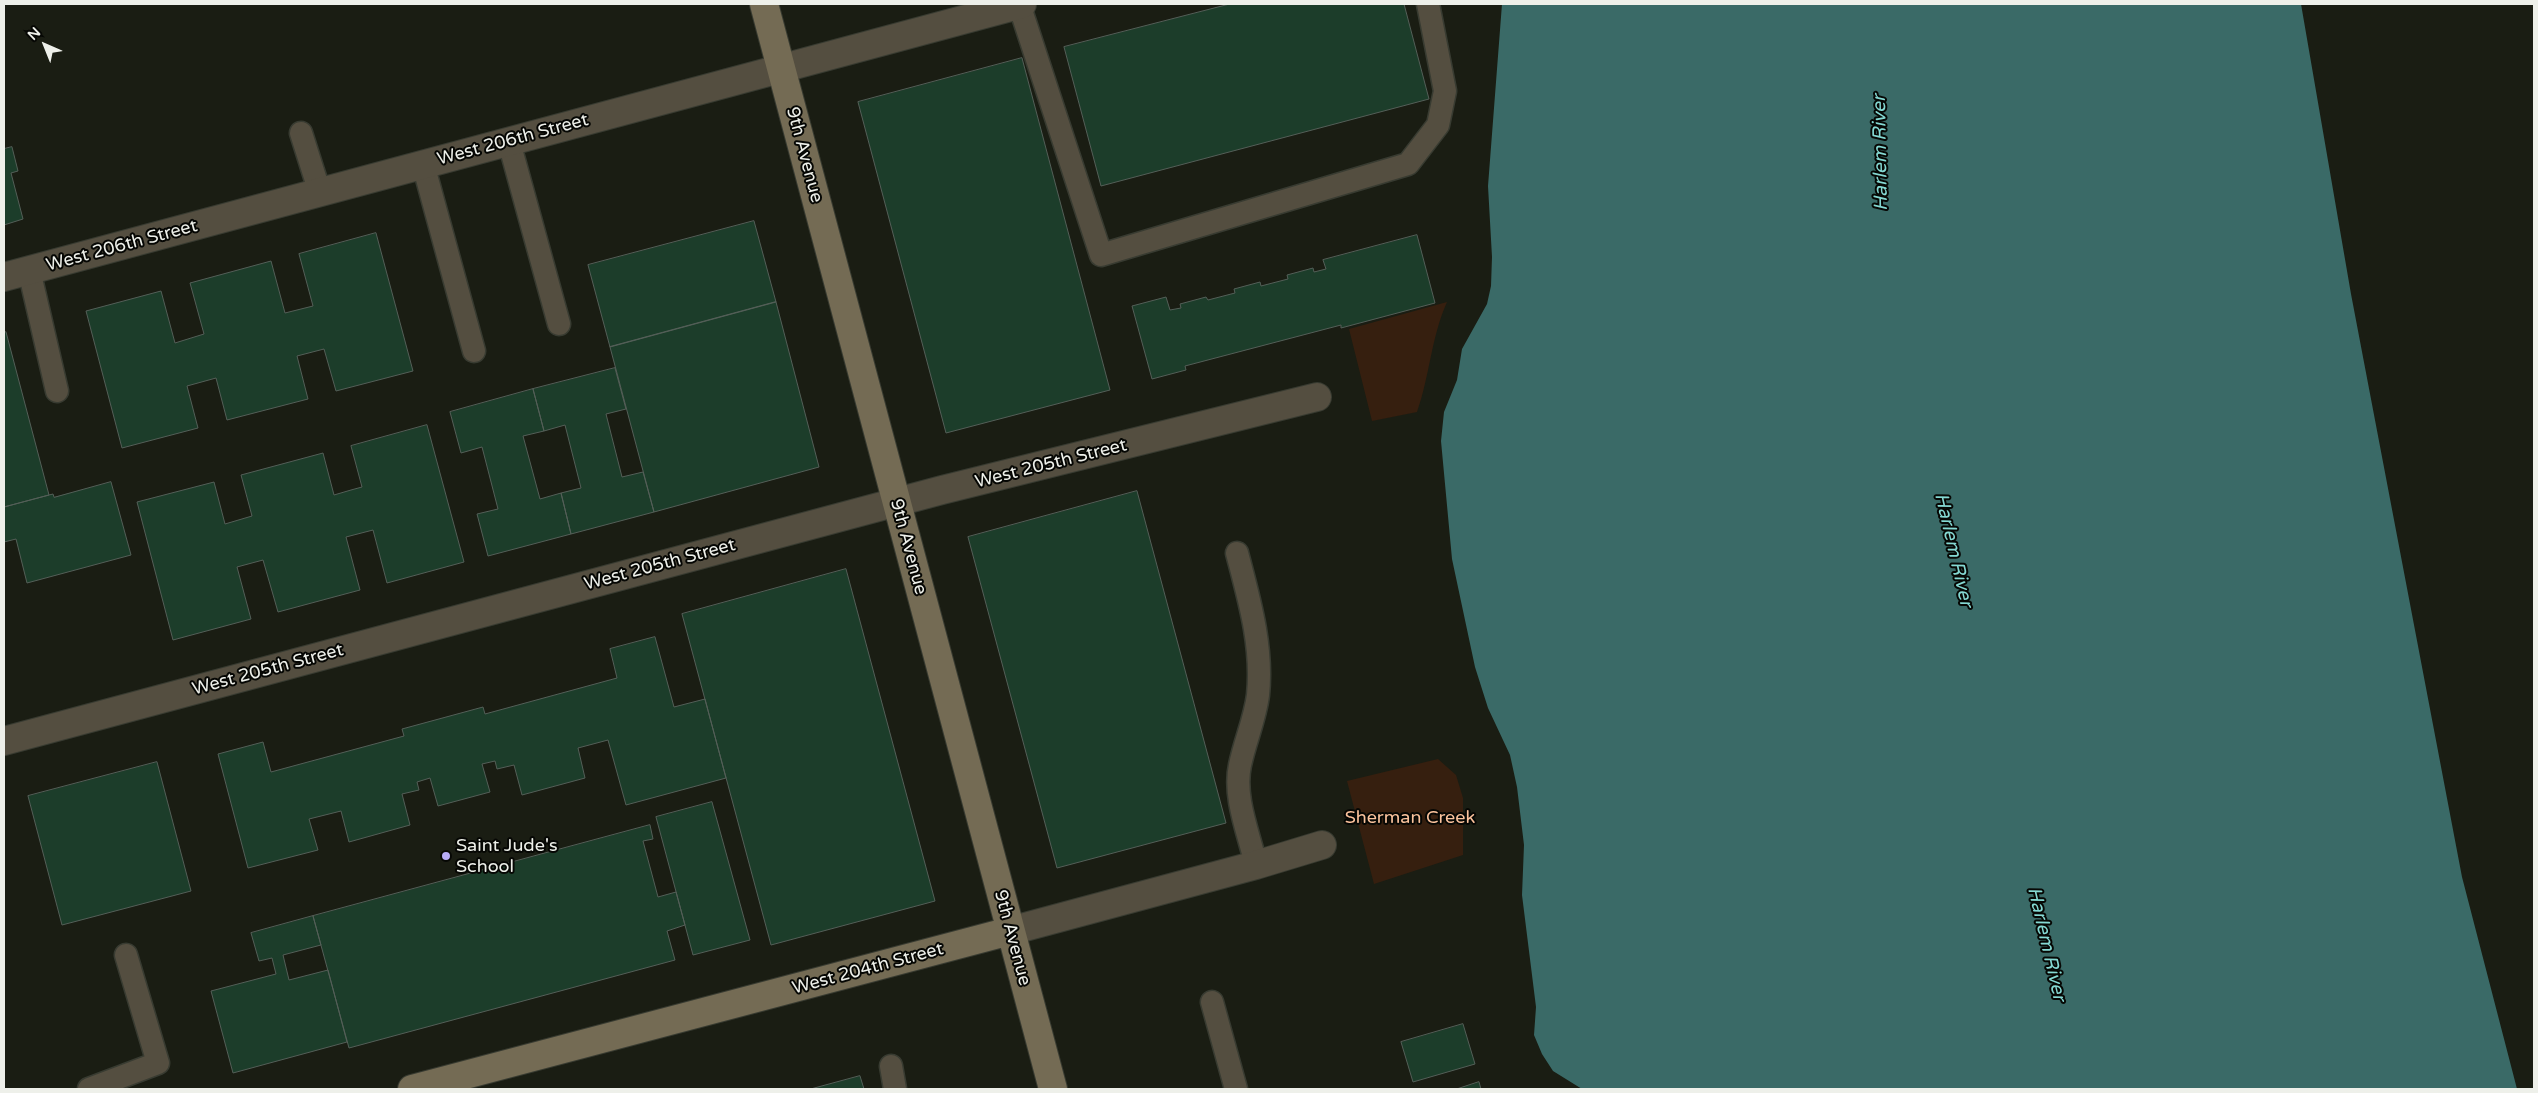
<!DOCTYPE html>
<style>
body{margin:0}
#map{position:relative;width:2538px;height:1093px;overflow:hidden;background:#1a1d13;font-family:"Varela Round",sans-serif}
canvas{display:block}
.frame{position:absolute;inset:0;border:5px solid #eef0ea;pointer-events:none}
.north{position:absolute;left:20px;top:20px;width:50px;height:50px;-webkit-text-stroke:4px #060704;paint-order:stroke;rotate:316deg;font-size:14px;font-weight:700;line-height:20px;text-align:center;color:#eef0ea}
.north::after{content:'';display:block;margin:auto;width:18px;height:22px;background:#eef0ea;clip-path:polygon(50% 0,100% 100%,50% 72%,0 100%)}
</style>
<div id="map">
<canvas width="2538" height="1093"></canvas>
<div class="frame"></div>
<div class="north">N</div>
</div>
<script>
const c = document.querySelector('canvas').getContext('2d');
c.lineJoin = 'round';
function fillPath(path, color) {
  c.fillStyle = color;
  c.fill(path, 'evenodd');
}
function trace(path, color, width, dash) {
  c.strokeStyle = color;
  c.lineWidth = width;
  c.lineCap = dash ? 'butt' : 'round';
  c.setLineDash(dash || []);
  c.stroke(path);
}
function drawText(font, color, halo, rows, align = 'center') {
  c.font = font + ' "Varela Round",sans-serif';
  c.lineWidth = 4;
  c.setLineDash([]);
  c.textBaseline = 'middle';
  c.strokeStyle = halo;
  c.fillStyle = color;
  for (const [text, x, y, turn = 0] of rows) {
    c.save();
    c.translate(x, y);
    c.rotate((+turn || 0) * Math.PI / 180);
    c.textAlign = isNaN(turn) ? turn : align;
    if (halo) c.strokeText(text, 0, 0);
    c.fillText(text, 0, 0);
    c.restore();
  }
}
fillPath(new Path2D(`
 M1447,302c-16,36 -17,73 -30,110l-45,9 -23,-92z
 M1438,759l18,16 7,23v57l-89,29 -27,-103z`), '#361f0f');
fillPath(new Path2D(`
 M1502,4h799l50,290 111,583 55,212h-935l-29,-18 -11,-17 -8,-19 2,-28 -14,-112 2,-50 -7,-58 -7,-32 -22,-47 -13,-41 -23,-108 -11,-118 3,-29 13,-32 5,-31 25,-45 4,-18 1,-29 -4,-71z`), '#3a6a67');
const building = new Path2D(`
 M1230,4h174l25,95 -328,87 -37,-139z
 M1022,58l88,332 -164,43 -88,-331z
 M12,147l6,24 -7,2 12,46 -19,6v-76z
 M754,221l22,81 -166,45 -22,-82z
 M376,233l37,138 -77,20 -12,-42 -27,7 11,43 -81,21 -11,-42 -29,8 11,42 -76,20 -36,-137 75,-20 14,52 29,-9 -14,-51 81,-22 14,52 28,-7 -14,-52z
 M1417,235l18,68 -94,25v-3l-156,41 1,4 -34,9 -20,-73 34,-9 4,13 11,-2 -1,-4 26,-7 2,3 27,-7 -1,-4 26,-7 1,4 27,-7 -1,-4 26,-7 1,4 12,-3 -3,-9z
 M776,302l43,165 -165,45 -44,-165z
 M6,332l43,163 -45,12v-174z
 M615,368l11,41 -20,5 16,63 21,-5 11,40 -83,22 -10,-41 20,-5 -16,-63 -21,6 -11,-42z
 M533,389l11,42 -21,5 17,63 21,-6 10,41 -83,22 -11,-42 21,-5 -16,-62 -21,6 -11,-41z
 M427,425l37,137 -77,21 -14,-53 -27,7 14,53 -82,22 -15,-52 -26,7 14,52 -78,21 -36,-138 77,-20 11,42 27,-8 -11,-41 82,-22 11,42 17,-5 11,-3 -11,-41z
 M111,482l20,73 -104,28 -11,-44 -12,3v-35l45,-12 4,-1 1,3z
 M1137,491l89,332 -169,45 -89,-331z
 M846,569l89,332 -164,44 -89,-331z
 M655,637l19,70 31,-8 21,79 -100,27 -18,-65 -30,8 7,30 -63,17 -8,-30 -17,4 -2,-8 -13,3 8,28 -52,14 -8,-28 -13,4 2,8 -17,4 8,31 -61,17 -8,-31 -32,8 9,31 -70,18 -30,-114 45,-12 8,30 133,-36 -2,-7 81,-22 2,7 132,-36 -7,-29z
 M157,762l34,129 -129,34 -34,-129z
 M712,802l38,138 -57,15 -37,-138z
 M650,825l3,14 -10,2 15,56 18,-5 9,33 -18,6 8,29 -326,88 -36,-132z
 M313,916l8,29 -38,10 6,25 39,-10 19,72 -114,31 -22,-82 65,-17 -4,-16 -13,3 -8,-28z
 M1463,1024l12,40 -62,18 -12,-40z
 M860,1076l4,13h-53z
 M1479,1082l2,7h-24z`);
fillPath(building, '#1c3d2a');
trace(building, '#545f58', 1);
const lane = new Path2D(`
 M1019,4l82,251 307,-91 30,-39 7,-34 -17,-87
 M301,133l19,60
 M509,142l50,182
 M423,164l51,187
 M29,270l28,121
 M1237,553c12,46 26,93 21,142 -3,24 -13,46 -18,70 -7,32 9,69 16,100
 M1212,1002l24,87
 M891,1066l4,23
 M89,1089l69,-26 -32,-108`);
const street = new Path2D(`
 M4,277l1018,-273
 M4,741l938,-251 375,-93
 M1010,931l246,-66 66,-20`);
const secondary = new Path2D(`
 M764,4l289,1085
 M412,1089l598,-158`);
trace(lane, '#383b31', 25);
trace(street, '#383b31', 30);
trace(secondary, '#383b31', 30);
trace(lane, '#544e40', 22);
trace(street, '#544e40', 28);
trace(secondary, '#746b54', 28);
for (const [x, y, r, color] of [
 [446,856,5,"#b7abf7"]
]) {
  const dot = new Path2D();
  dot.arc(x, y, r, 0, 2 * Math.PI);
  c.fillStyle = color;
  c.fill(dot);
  trace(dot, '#060704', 2);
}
drawText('18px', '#eef0ea', '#060704', [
 ["West 206th Street",513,140,-15],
 ["9th Avenue",804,155,75],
 ["West 206th Street",122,246,-15],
 ["West 205th Street",1051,464,-14],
 ["9th Avenue",908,547,75],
 ["West 205th Street",660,565,-15],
 ["West 205th Street",268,670,-15],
 ["9th Avenue",1012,938,75],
 ["West 204th Street",868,969,-15]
]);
drawText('18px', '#fcc39d', '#060704', [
 ["Sherman Creek",1410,818]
]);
drawText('18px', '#eef0ea', '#060704', [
 ["Saint Jude's",456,846],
 ["School",456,867]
], 'left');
drawText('italic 19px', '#85d9d3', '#060704', [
 ["Harlem River",1881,153,-91],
 ["Harlem River",1953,550,77],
 ["Harlem River",2046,944,77]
]);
</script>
